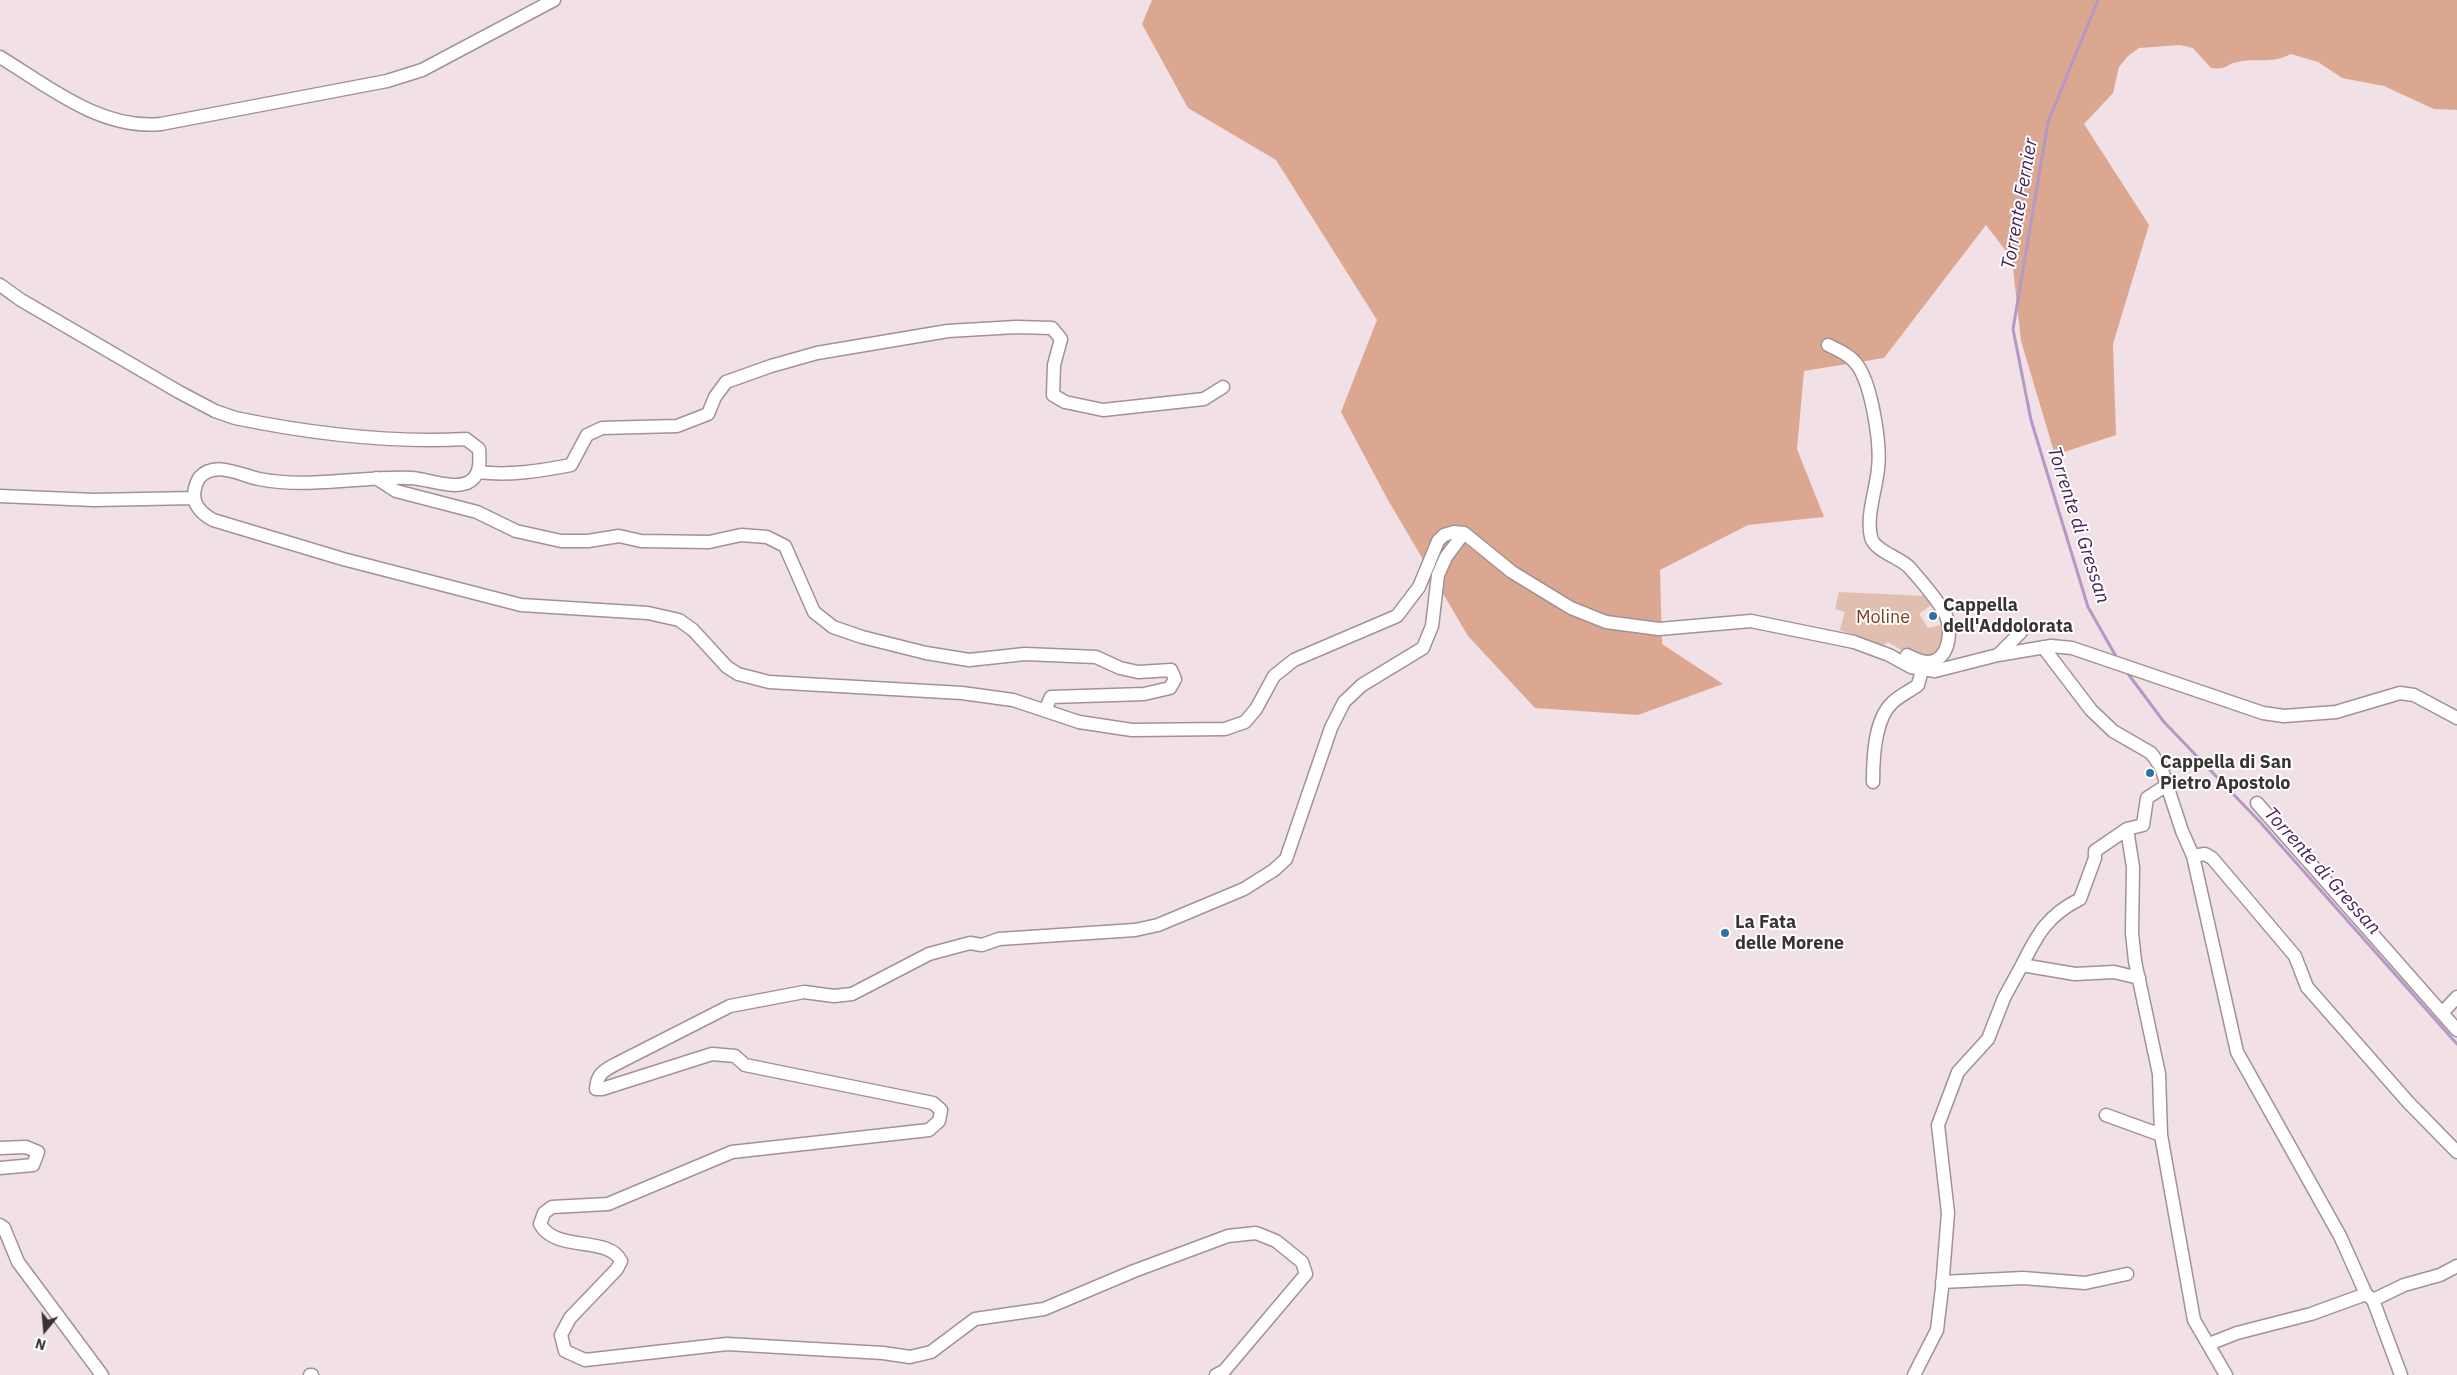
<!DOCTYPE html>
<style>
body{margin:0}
#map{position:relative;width:2457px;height:1375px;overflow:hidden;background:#f1e0e5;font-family:"IBM Plex Sans",sans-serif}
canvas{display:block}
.north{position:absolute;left:20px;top:1305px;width:50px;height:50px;-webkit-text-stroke:4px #fff;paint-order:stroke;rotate:197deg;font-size:14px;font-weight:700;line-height:20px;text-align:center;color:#383234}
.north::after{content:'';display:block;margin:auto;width:18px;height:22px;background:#383234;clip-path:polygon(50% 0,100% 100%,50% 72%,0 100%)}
</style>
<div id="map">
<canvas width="2457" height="1375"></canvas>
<div class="north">N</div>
</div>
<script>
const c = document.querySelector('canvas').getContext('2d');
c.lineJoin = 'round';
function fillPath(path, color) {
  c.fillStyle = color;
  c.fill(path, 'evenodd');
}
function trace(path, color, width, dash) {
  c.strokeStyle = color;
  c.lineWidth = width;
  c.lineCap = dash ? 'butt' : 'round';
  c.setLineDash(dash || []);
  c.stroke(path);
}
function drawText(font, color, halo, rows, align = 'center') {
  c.font = font + ' "IBM Plex Sans",sans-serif';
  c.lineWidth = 4;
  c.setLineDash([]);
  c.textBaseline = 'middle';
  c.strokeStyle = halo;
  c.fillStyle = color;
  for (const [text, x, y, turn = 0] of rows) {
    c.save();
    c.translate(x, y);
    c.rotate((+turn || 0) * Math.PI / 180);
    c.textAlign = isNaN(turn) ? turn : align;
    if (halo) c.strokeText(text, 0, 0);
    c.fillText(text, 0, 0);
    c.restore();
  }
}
fillPath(new Path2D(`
 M1839,592l88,4 4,9 -12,9 9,14 16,-4c1,10 0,18 -6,26 -14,17 -36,0 -50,-8l-6,4 -42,-16 5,-18 -10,-3z`), '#e0beb0');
fillPath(new Path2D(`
 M1152,0h1305v110l-23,-1 -50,-23 -42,-8 -24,-16 -27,-8c-22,11 -34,3 -54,8 -13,3 -9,8 -26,6l-18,-20 -13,-3 -41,3 -11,8 -9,11 -6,26 -29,31 65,101 -36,119 3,91 -61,20 -34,-114 -9,-82 -26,-34 -102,133 -80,13 -7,78 27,68 -76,8 -88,45 2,74 61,40 -85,31 -103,-7 -67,-72 -80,-136 -47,-88 36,-92 -101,-160 -88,-52 -46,-84z`), '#dca791');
trace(new Path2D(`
 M2098,0l-50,122 -35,207 18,91 57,187 30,53
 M2126,671l38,51 96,100 197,222`), '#b498c5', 3);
const minor = new Path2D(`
 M0,57c49,30 101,73 161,67l226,-43 35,-11 132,-70
 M0,285l21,15 158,92 36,19 20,7c73,15 157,25 231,21l13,10c1,12 2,28 -12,34 -16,6 -39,-4 -56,-5 -51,-2 -101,11 -152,1 -19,-4 -44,-19 -60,-1 -10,19 -4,32 14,42l130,39 178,46 127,8 31,7 14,10 34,37 11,7 31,8 193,11 51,7 66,22 53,8 93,-1 20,-7 11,-13 18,-33 20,-16 103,-44 22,-29 19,-46 6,-6 10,-3 10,1 48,39 59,36 35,14 53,7 92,-8 103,21 35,13 22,12 24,4 63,-16 53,-9 21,2 191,65 21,3 52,-4 64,-19 14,2 43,23
 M1828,345c10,5 23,10 30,21 14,21 23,78 20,103 -2,21 -12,47 -7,68 3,14 28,20 38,30 12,14 26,29 35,45 8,13 7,40 -8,48 -10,5 -21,-1 -29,-5
 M478,472c31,4 62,-1 93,-7l16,-30 15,-7 75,-2 31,-12 7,-17 11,-15 45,-16 46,-13 131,-22 68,-4 36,1 9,11 -7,26 -1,30 12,7 38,8 101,-11 19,-12
 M376,478l20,13 81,21 39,19 45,10h27l31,-5 22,5 68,1 32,-7 26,2 18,9 29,66 19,15 29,10 64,16 43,7 56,-6 71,3 24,11 18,4 33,-2 4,9 -5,9 -26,6 -93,3 -6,13
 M0,496l94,4 99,-2
 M2043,647l48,63 22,21 38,22 10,14 21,64 11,25 12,-2 7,4 83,98 12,31 101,115 49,50
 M1998,655l23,-23
 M1873,782c0,-23 1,-62 19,-79 7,-7 18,-12 26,-18l4,-15
 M2257,803l200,227
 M2127,829l16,-4 4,-27 20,-13
 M2193,856l44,196 103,184 26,58 7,6 28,75
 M2139,978l-25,-6 -39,2 -53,-9c16,-32 26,-50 58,-66l15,-41v-7l32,-22 6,38 -1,66 3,28 24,113 2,61 33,185 32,55
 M2442,1013l15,-16
 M2106,1115l55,20
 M0,1148l26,-1 12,5 -5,13 -33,3
 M0,1225l4,3 14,34 84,113
 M1942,1282l81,-4 62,5 42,-9
 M2373,1300l31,-15 36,-10 17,-9
 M2209,1344l28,-11 74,-19 55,-20
 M310,1375h2
 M1216,1375l8,-4 82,-97 -4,-12 -26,-21 -20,-8 -28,3 -94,35 -90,38 -69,10 -44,33 -21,5 -27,-4 -156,-9 -142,16 -20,-9 -4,-16 9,-17 47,-49 4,-8c-13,-26 -65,-8 -81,-37l4,-11 8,-6 56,-3 124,-52 197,-22 10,-9 2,-11 -8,-7 -188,-38 -10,-9 -23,-2 -110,35h-6c1,-15 7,-18 20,-25l114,-58 74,-14 30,4 18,-2 77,-40 41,-11 12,2 17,-6 136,-9 23,-5 86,-36 30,-19 12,-11 45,-131 13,-26 18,-17 61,-37 9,-22 6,-51 8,-18 18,-24
 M1914,1375l23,-45 5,-42 6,-75 -10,-88 20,-53 30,-33 16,-41 18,-33`);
trace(minor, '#a19296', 15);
trace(minor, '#fff', 12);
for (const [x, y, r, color] of [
 [1933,616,5,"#2d72a7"],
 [2150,773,5,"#2d72a7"],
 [1725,933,5,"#2d72a7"]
]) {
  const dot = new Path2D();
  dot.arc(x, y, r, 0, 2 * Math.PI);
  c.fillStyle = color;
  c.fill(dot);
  trace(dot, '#fff', 2);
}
drawText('bold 18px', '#383234', '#fff', [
 ["Cappella",1943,606],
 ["dell'Addolorata",1943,627],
 ["Cappella di San",2160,763],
 ["Pietro Apostolo",2160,784],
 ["La Fata",1735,923],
 ["delle Morene",1735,944]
], 'left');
drawText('18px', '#7d3c1f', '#fff', [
 ["Moline",1883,618]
]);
drawText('italic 19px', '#431e55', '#fff', [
 ["Torrente Fernier",2020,204,-80],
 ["Torrente di Gressan",2078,525,72],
 ["Torrente di Gressan",2322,871,48]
]);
</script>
